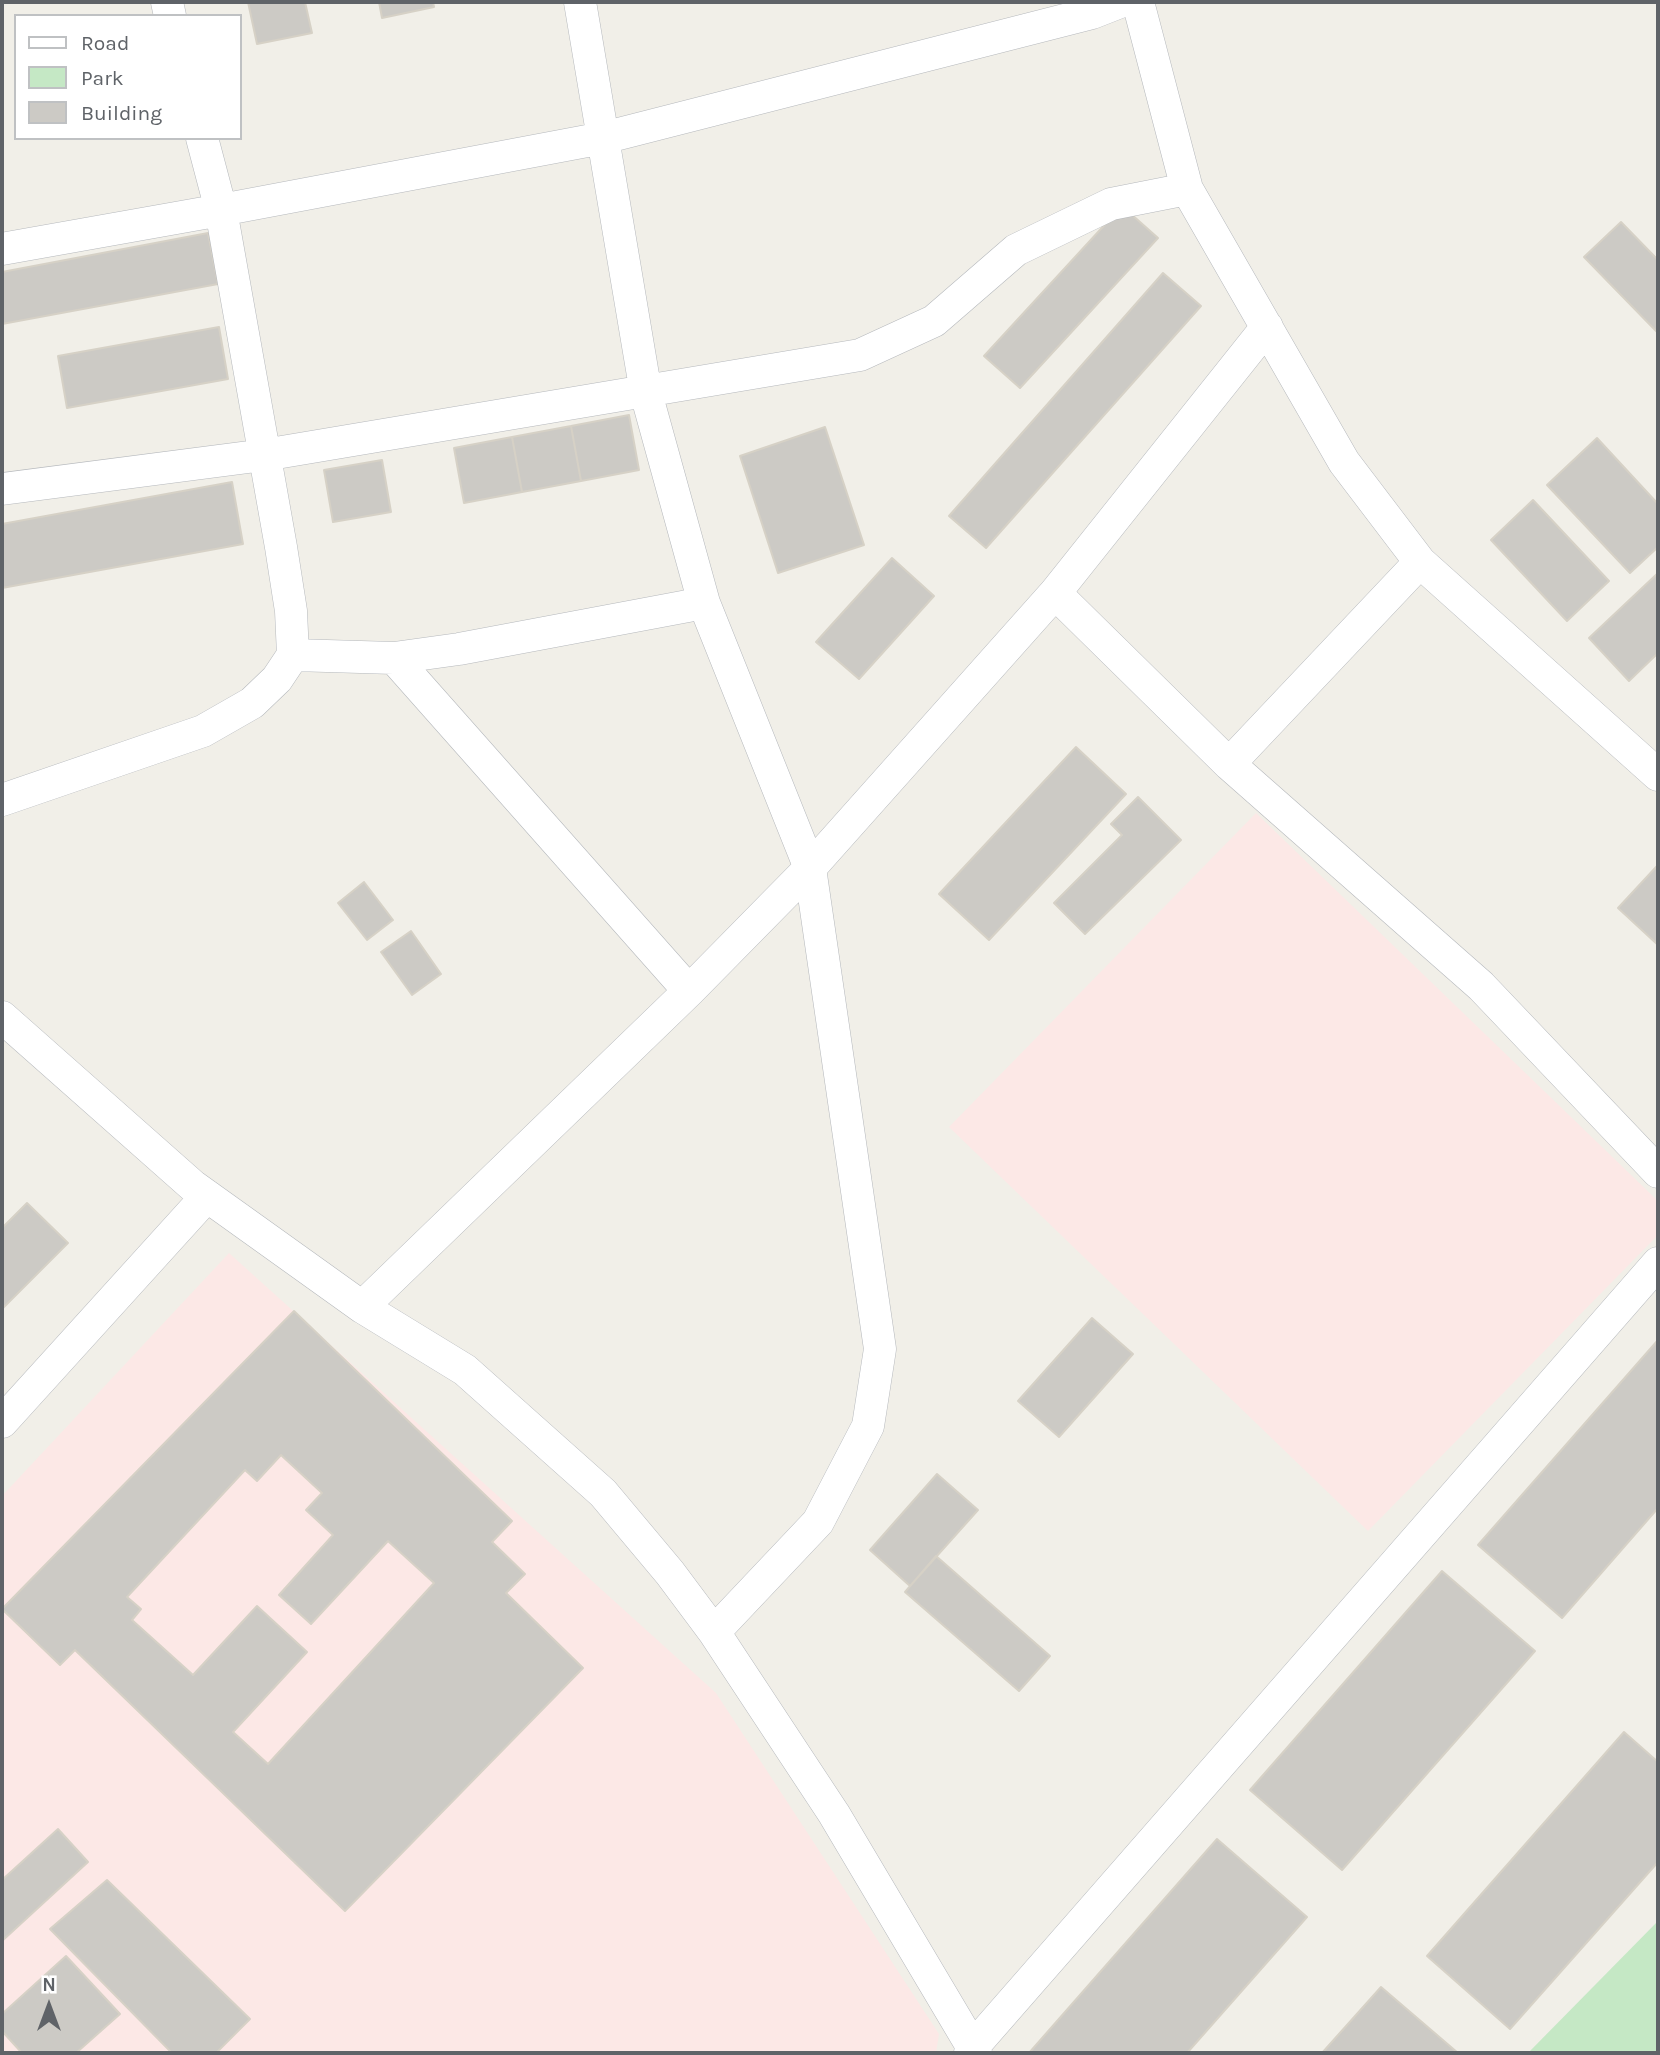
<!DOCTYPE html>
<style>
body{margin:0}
#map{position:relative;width:1660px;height:2055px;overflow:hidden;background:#f1efe8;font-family:Karla,sans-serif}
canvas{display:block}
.frame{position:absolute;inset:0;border:4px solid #5f6368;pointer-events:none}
.legend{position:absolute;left:14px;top:14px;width:228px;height:126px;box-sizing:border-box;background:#fff;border:2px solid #bfc1c3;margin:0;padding:9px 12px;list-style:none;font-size:21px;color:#5f6368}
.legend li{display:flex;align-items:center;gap:14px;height:35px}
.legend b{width:35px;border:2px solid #bfc1c3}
.north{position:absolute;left:14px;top:1971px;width:70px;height:70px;-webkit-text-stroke:5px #fff;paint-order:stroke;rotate:0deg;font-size:19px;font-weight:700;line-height:28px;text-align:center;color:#5f6368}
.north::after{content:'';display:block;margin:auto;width:24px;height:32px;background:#5f6368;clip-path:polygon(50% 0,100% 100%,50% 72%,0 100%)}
</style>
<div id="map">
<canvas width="1660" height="2055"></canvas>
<div class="frame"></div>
<ul class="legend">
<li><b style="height:9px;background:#fff"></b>Road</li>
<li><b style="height:19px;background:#c5e8c5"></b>Park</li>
<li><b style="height:19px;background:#cccac5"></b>Building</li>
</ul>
<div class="north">N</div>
</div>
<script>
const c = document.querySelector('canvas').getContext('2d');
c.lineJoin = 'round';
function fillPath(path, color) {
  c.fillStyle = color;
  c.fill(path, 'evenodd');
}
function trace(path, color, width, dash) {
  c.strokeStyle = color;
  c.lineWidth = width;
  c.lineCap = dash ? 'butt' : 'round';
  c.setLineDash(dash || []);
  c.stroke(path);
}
fillPath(new Path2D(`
 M1256,813l402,388v34l-290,296 -419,-404z
 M229,1253l487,440 223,341 -3,19h-934v-557z`), '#fce8e6');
fillPath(new Path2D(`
 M1658,1921v132h-130z`), '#c5e8c5');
const building = new Path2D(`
 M248,2h57l7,31 -55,11z
 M379,2h54l1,5 -52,11z
 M1122,206l36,32 -138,150 -36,-32z
 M1621,222l37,38v73l-74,-76z
 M208,233l10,51 -216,40v-52z
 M1163,273l38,33 -215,242 -37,-32z
 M219,327l9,52 -161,29 -9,-52z
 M629,415l10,55 -58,11 -10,-55z
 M571,426l10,55 -59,11 -10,-55z
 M825,427l39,118 -86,28 -38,-117z
 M512,437l10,55 -58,11 -10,-55z
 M1597,438l61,66v43l-28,26 -83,-88z
 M382,460l9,52 -58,10 -9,-52z
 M232,482l11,62 -241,44v-64z
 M1533,500l76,81 -42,40 -76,-81z
 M892,558l42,38 -75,83 -43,-37z
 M1658,573v80l-29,28 -40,-43z
 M1076,747l50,47 -137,146 -50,-46z
 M1138,797l43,43 -96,94 -31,-31 68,-68 -11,-11z
 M1657,866l1,1v78l-40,-37z
 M364,882l29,38 -26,20 -29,-37z
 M411,931l30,43 -29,21 -31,-43z
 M27,1203l41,40 -66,66v-81z
 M294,1311l218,210 -20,21 33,32 -19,19 77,75 -238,243 -270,-261 -15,15 -58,-56zM281,1455l41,38 -16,17 27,25 -54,60 32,29 77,-83 46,42 -166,181 -35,-32 74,-80 -50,-46 -64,69 -61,-55 9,-11 -14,-12 118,-127 12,11z
 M1092,1318l41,36 -74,83 -41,-36z
 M1658,1340v168l-96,110 -84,-73z
 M937,1474l41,36 -68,76 -40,-36z
 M936,1556l114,100 -31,35 -114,-99z
 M1442,1571l93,80 -193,219 -92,-80z
 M1624,1732l34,30v100l-148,167 -83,-73z
 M58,1829l30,33 -86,79v-61z
 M1217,1839l90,78 -120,136h-158z
 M107,1880l143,139 -34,34h-44l-122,-124z
 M66,1956l54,58 -44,39h-54l-20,-22v-17z
 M1381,1987l77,66h-136z`);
fillPath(building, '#cccac5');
trace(building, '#d6d1c6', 2);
const minor = new Path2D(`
 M167,2l3,14
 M580,2l66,391 58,210 106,265 70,481 -12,77 -50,96 -104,110
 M1138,2l49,187 157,273 76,100 238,213
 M2,249l219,-39 382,-72 489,-125 28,-11
 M2,489l262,-34 596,-100 74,-34 82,-71 95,-46 76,-15
 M1055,593l174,171 252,222 177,186
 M293,655l101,3 295,333
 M394,658l65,-9 245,-46
 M1229,764l191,-202
 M2,800l201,-69 49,-28 25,-24 16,-24 -2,-44 -10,-64 -60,-337 -19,-72
 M2,1017l191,169 169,121 103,63 138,123 67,80 44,59 120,182 142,239
 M362,1307l327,-316 121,-123 245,-275 212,-266
 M2,1422l205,-226
 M970,2053l2,-5 686,-785`);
trace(minor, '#b5b8bc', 33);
trace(minor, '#fff', 32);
</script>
